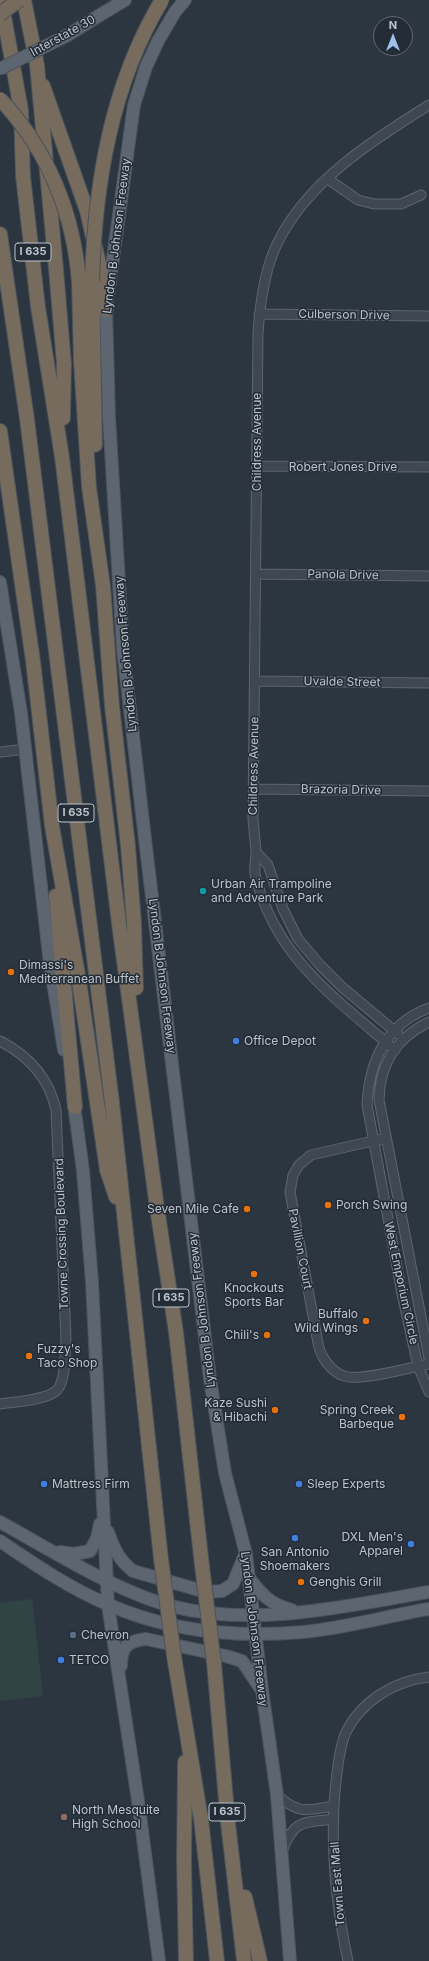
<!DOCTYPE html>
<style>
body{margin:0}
#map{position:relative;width:429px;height:1961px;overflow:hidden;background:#2b3641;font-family:Inter,sans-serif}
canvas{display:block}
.north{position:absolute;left:373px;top:16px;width:40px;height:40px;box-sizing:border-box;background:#242c36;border:1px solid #616872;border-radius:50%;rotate:0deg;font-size:11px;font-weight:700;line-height:16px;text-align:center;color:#bcc3cb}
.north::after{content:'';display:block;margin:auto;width:14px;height:18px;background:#a0c1ec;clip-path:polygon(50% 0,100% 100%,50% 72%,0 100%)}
</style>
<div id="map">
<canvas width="429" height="1961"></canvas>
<div class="north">N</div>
</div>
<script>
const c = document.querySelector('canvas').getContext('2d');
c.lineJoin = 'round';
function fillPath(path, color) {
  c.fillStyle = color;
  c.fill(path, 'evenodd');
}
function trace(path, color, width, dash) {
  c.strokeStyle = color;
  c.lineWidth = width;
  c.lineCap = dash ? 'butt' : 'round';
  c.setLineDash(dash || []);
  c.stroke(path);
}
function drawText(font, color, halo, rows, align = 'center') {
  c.font = font + ' Inter,sans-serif';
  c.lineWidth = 3;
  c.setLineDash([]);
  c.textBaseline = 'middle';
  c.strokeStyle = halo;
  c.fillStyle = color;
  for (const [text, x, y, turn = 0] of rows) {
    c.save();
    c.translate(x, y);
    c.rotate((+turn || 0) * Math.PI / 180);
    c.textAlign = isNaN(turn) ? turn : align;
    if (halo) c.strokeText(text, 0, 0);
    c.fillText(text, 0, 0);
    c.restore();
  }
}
fillPath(new Path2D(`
 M32,1599l11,97 -43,5v-98z`), '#304444');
const minor = new Path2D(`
 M328,179l30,21 16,4h27l20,-9
 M259,314l170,2
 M257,466l172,1
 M256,574l173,2
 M255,681l174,2
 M0,752l26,-3
 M254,789l175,2
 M256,852l12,13 15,44 15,30 22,26 22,22 56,47
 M429,1008c-43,16 -60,54 -62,97l35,189 16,72 11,26
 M429,1022c-33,16 -49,41 -50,78l50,258
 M0,1041c29,15 49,37 56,69l10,228c-1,13 0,43 -9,52 -9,10 -44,12 -57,14
 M395,1050c-60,-52 -121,-94 -140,-176 -1,-7 1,-15 1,-22 -1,-11 -2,-22 -3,-33l5,-486c2,-29 6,-64 20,-91 30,-61 95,-102 151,-137
 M386,1138l-75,17 -12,10 -6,10 -3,17 28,151c2,13 13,29 26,33 15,6 67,-9 85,-12
 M277,1795c22,20 30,15 57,11
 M283,1849c12,-31 22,-26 51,-30
 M348,1961c-13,-60 -19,-126 -11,-188 2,-14 3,-28 9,-41 16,-32 49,-51 83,-55`);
const major = new Path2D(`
 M185,0l-10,12 -17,29 -12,26 -12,38 -28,205 3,107 14,232 22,190 65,540 15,94 21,81 16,136 15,105 13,166
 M100,15l25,-15
 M0,582l21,131 29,251 14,86
 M73,1097l10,74 9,111 16,323 31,202 20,154
 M0,1522c51,28 115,69 171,84 84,22 174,0 258,-14
 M108,1532c6,17 11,28 25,39l73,21 16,-1 11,-7 11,-27
 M0,1541c34,23 69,47 107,63 63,28 129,34 196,28 42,-4 84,-16 126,-23
 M60,1552l14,2 16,-3 7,-13 3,-14
 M249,1578c12,16 22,27 43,32
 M121,1666c0,-19 6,-25 25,-27l80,17 16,5 19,28`);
const highway = new Path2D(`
 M1,0l20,110 2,66 15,131 24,150 57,467 38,284 19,124 26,234
 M24,0l13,65 19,204 8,95 -1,54
 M43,86l44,125 13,57 6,42
 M0,234l27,185 85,683 49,457
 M92,281l3,164
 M79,283l2,79 8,125 14,99 9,120 16,140 6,77 2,65
 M0,431l33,230 19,165 27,155 28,189 9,27
 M56,896l19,211
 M174,1656l27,163 16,142
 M214,1663l14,160 16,138
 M185,1762l-1,99 2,100
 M245,1897l15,64`);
trace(minor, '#5d656e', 11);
trace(major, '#4c535d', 14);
trace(highway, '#4a525b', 16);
trace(minor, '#3f4751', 9);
trace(major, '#5d6670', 12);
trace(highway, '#766b5d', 14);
const majorBridge = new Path2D(`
 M0,69l68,-34 32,-20`);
const highwayBridge = new Path2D(`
 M0,14l19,-14
 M0,99c48,51 74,115 79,184
 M92,281c3,-98 19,-196 70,-281
 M161,1559l13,97
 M202,1566l12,97`);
trace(majorBridge, '#4c535d', 14, []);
trace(highwayBridge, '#4a525b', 16, []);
trace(majorBridge, '#5d6670', 12);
trace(highwayBridge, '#766b5d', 14);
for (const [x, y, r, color] of [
 [203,891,4,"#0f9aa8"],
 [11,972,4,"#e8710a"],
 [236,1041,4,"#3f7fe0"],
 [328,1205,4,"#e8710a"],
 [247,1209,4,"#e8710a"],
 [254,1274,4,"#e8710a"],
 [366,1321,4,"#e8710a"],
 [267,1335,4,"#e8710a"],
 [29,1356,4,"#e8710a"],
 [275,1410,4,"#e8710a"],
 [402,1417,4,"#e8710a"],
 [44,1484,4,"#3f7fe0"],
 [299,1484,4,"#3f7fe0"],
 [295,1538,4,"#3f7fe0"],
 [411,1544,4,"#3f7fe0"],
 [301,1582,4,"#e8710a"],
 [73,1635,4,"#5c6f8a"],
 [61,1660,4,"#3f7fe0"],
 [64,1817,4,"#8d6e63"]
]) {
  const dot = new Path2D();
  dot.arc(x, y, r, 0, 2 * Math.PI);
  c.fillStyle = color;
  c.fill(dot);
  trace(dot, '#242c36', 1.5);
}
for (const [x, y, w] of [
 [33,252,36],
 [76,813,36],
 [171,1298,36],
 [227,1812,36]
]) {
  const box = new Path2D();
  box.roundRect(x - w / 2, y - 9, w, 18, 3);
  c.fillStyle = '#242c36';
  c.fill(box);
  trace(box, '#bcc3cb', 1);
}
drawText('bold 11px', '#bcc3cb', null, [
 ["I 635",33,252],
 ["I 635",76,813],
 ["I 635",171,1298],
 ["I 635",227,1812]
]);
drawText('12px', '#bcc3cb', '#242c36', [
 ["Interstate 30",63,36,-29],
 ["Lyndon B Johnson Freeway",117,236,-83],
 ["Culberson Drive",344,315,1],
 ["Childress Avenue",257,442,-90],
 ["Robert Jones Drive",343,467],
 ["Panola Drive",343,575,1],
 ["Lyndon B Johnson Freeway",126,654,-95],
 ["Uvalde Street",342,682,1],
 ["Childress Avenue",254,766,-89],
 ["Brazoria Drive",341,790,1],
 ["Lyndon B Johnson Freeway",162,976,83],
 ["Towne Crossing Boulevard",62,1234,-92],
 ["Pavillion Court",300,1249,79],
 ["West Emporium Circle",401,1283,78],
 ["Lyndon B Johnson Freeway",202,1310,-97],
 ["Lyndon B Johnson Freeway",254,1629,83],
 ["Town East Mall",338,1884,-94]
]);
drawText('12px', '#bcc3cb', '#242c36', [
 ["Urban Air Trampoline",211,884],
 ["and Adventure Park",211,898],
 ["Dimassi's",19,965],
 ["Mediterranean Buffet",19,979],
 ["Office Depot",244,1041],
 ["Porch Swing",336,1205],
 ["Seven Mile Cafe",239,1209,"right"],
 ["Knockouts",254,1288,"center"],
 ["Sports Bar",254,1302,"center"],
 ["Buffalo",358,1314,"right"],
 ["Wild Wings",358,1328,"right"],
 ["Chili's",259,1335,"right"],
 ["Fuzzy's",37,1349],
 ["Taco Shop",37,1363],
 ["Kaze Sushi",267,1403,"right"],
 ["& Hibachi",267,1417,"right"],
 ["Spring Creek",394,1410,"right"],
 ["Barbeque",394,1424,"right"],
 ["Mattress Firm",52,1484],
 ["Sleep Experts",307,1484],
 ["DXL Men's",403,1537,"right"],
 ["Apparel",403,1551,"right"],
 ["San Antonio",295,1552,"center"],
 ["Shoemakers",295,1566,"center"],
 ["Genghis Grill",309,1582],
 ["Chevron",81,1635],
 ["TETCO",69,1660],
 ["North Mesquite",72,1810],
 ["High School",72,1824]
], 'left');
</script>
